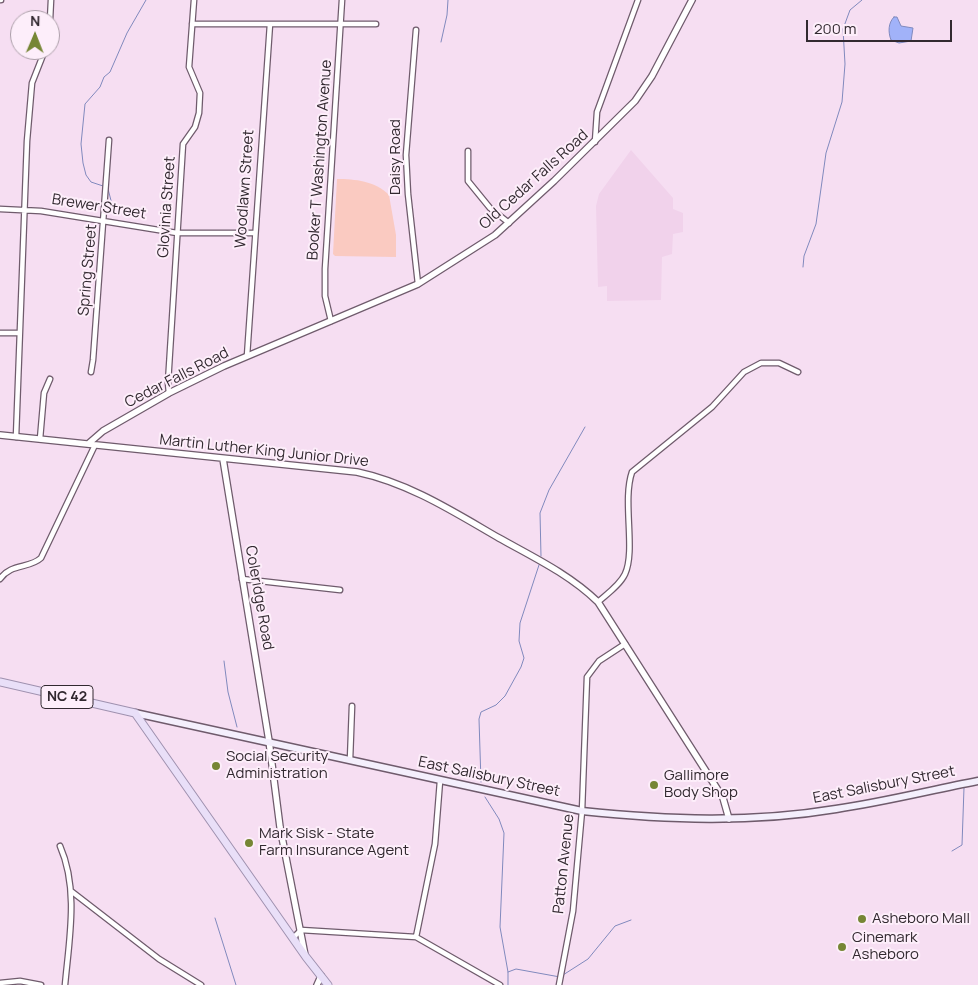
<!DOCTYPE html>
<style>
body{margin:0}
#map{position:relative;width:978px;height:985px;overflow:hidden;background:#f6def2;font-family:Manrope,sans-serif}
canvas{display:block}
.north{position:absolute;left:10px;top:10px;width:50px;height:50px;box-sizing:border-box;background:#fdeefa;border:1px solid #ac9fa9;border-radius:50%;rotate:1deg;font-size:14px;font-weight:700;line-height:20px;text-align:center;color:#322930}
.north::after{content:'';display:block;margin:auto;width:18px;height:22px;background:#768635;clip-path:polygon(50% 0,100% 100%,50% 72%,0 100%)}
.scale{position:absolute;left:806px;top:20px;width:146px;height:22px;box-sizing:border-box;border:2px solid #322930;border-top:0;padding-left:6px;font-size:15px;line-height:18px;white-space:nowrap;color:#322930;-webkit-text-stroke:4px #fdeefa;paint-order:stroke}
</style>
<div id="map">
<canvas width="978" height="985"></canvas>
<div class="north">N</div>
<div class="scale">200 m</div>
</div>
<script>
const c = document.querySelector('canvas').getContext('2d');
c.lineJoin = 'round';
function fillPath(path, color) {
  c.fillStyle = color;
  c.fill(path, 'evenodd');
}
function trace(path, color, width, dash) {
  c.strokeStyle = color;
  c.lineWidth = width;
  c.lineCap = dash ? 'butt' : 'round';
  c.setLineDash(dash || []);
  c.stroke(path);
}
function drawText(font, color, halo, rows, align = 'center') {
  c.font = font + ' Manrope,sans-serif';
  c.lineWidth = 4;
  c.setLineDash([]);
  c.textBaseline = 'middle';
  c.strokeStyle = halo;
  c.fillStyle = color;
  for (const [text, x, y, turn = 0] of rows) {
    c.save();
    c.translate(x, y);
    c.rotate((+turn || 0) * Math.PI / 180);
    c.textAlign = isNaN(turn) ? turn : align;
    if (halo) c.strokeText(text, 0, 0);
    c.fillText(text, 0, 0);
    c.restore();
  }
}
fillPath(new Path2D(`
 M631,150l42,48v11l10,4v19l-10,2 -1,20 -10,3 -1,43 -54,1v-15l-9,1 -2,-81 3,-12z`), '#f1d2eb');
fillPath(new Path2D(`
 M337,179c18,0 38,2 52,16l7,40v22l-61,-1 -2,-2z`), '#facac1');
const water = new Path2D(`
 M894,17h3l4,9 12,2 -2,13 -12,2 -8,-3c-3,-8 -3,-17 3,-23z`);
fillPath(water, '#a1b2f9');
trace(water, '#8089bd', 1);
trace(new Path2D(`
 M441,42l6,-27 1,-15
 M103,186l-12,-4 -5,-7 -3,-12 -2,-19 4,-40 15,-17 4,-10 6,-5 17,-39 19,-33
 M108,189l5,19
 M803,267l1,-11 12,-32 10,-71 16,-51 3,-38 -2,-35 7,-19 12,-10
 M541,556l-1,-43 9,-23 36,-63
 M224,661l4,31 9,35
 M481,782l-2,-63 2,-7 15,-7 9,-9 16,-29 3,-9 -5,-17 1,-18 19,-58
 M485,797l14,22 5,14 -4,94 8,45v13
 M952,851l10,-6 2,-57
 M215,918l21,67
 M508,972l8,-3 44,8
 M563,975l25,-16 27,-33 16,-6`), '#8089bd', 1);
const minor = new Path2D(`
 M0,0h1
 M50,20l1,-20
 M192,24h184
 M416,30l-10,125 2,39 10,90
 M595,142l2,-30 41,-112
 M468,151v30l22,27 19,15
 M0,209l41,2 136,22h77
 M331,321l-6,-25v-27l17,-269
 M0,333h19
 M247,356l23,-332
 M91,372l2,-12 16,-220
 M169,393l-1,-10 15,-239 12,-17 4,-14 1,-20 -11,-26 5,-67
 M16,437l11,-296 5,-58 13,-33
 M40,439l4,-46 6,-14
 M0,579c11,-16 29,-10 41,-21l54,-113
 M242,579l98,11
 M598,602c9,-8 22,-17 27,-28 11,-24 -3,-73 7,-102l80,-65 32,-35 17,-9h18l19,9
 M350,760l2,-54
 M60,846c19,43 9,94 5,139
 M71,891l88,68 42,26
 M416,937l19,-93 5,-63
 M293,938l8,-8 115,7 84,48
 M0,983l20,-2 21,4
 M559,985l14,-74 9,-100 5,-134 12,-16 26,-17`);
const tertiary = new Path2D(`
 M0,435l357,37c52,11 97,40 142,66 34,19 70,36 99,64l125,196 6,21
 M88,444l15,-13 66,-38 55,-27 194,-82 77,-49 59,-54 81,-80 17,-25 40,-76
 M223,459l46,282 11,86 25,128
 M317,985l4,-9`);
const secondary = new Path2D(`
 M135,713l447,98c85,9 170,12 254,-2 48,-7 95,-19 142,-28`);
const primary = new Path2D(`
 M0,682l135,31 171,244 22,28`);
trace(minor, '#6f5b6c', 7);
trace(tertiary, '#6f5b6c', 8);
trace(secondary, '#6f5b6c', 9);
trace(primary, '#9f91af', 9);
trace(minor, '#fff', 4.5);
trace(tertiary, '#fff', 5.5);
trace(secondary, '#f4effc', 6);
trace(primary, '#e9dff8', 7);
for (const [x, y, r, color] of [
 [216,766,5,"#768635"],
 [654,785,5,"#768635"],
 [249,843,5,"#768635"],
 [862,919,5,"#768635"],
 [842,947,5,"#768635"]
]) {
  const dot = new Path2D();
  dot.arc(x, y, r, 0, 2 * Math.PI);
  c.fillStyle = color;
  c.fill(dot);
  trace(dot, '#fdeefa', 2);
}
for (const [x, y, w] of [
 [67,697,52]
]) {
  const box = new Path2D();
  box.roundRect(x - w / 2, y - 11.5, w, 23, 4);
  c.fillStyle = '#fdeefa';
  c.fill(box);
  trace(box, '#322930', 1);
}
drawText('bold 14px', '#322930', null, [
 ["NC 42",67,697]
]);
drawText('15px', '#322930', '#fdeefa', [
 ["Daisy Road",396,157,-90],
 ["Booker T Washington Avenue",320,160,-86],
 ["Old Cedar Falls Road",534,180,-42],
 ["Woodlawn Street",245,189,-86],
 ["Brewer Street",99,207,9],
 ["Glovinia Street",167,207,-86],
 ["Spring Street",88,270,-85],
 ["Cedar Falls Road",177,378,-27],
 ["Martin Luther King Junior Drive",264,451,6],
 ["Coleridge Road",259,598,80],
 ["East Salisbury Street",489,777,12],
 ["East Salisbury Street",884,785,-11],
 ["Patton Avenue",564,864,-84]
]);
drawText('15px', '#322930', '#fdeefa', [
 ["Social Security",226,757],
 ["Administration",226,774],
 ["Gallimore",664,776],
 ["Body Shop",664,793],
 ["Mark Sisk - State",259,834],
 ["Farm Insurance Agent",259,851],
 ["Asheboro Mall",872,919],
 ["Cinemark",852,938],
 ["Asheboro",852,955]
], 'left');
</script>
